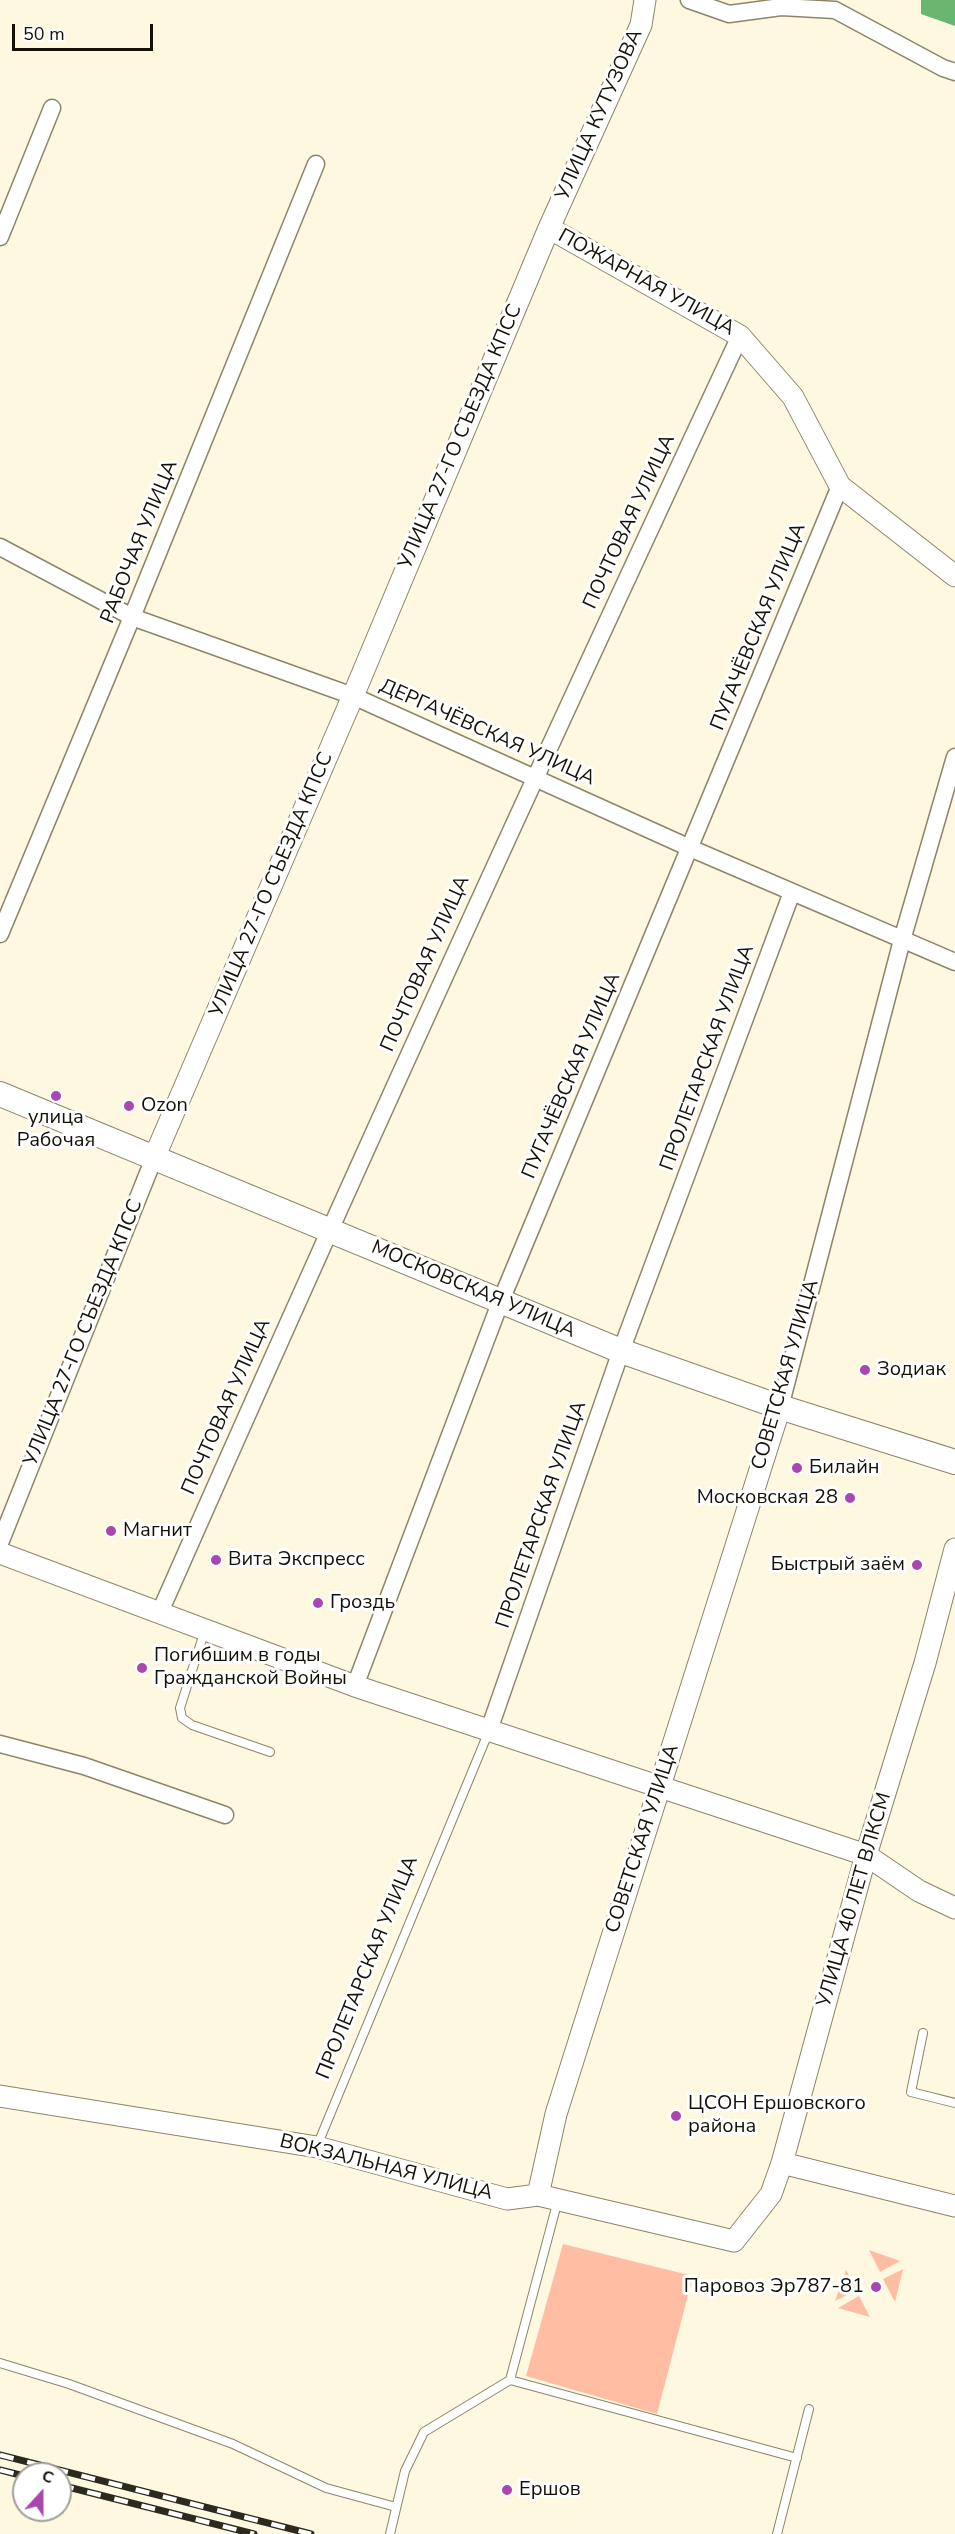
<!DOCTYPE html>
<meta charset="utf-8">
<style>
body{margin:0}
#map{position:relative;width:955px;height:2534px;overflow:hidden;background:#fef8e0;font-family:"Nunito Sans",sans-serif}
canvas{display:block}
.north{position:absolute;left:12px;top:2462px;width:60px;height:60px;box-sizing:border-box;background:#fff;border:2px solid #a1a09c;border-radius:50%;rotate:21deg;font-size:16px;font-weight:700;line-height:24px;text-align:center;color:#141107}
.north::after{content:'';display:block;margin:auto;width:21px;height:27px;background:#a747af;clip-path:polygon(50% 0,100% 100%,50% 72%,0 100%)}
.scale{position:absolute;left:12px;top:24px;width:141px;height:27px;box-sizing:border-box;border:3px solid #141107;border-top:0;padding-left:8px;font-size:18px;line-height:21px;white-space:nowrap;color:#141107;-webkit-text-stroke:4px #fff;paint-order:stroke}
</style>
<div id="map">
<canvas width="955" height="2534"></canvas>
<div class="north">С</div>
<div class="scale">50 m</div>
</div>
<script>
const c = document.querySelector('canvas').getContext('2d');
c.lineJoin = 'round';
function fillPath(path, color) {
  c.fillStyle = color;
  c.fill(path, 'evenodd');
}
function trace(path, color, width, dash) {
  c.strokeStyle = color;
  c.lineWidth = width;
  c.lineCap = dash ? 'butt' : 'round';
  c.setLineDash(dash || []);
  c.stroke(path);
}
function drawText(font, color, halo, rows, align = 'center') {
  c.font = font + ' "Nunito Sans",sans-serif';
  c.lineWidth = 6;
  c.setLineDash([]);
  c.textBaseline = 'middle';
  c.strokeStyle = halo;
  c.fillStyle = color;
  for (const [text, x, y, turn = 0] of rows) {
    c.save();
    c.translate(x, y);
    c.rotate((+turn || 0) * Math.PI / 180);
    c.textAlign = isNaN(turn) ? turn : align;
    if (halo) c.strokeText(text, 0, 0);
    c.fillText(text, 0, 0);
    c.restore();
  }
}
fillPath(new Path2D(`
 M563,2244l130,32 -36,138 -131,-38z
 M869,2250l31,11 -20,11z
 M903,2269l-8,33 -12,-23z
 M846,2270l11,20 -22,11z
 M859,2296l11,21 -32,-9z`), '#ffbda3');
fillPath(new Path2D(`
 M921,0h34v26l-34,-12z`), '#68b66f');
const service = new Path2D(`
 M205,1630l-25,78 2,10 10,7 78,27
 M923,2033l-12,59 44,11
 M317,2146l172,-415
 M558,2200l-48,180 287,78
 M0,2363l69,21 164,60 93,44 70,19
 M390,2534l15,-63 19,-39 86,-52
 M777,2534l32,-125`);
const minor = new Path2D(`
 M689,0l40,14 52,-7 54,3 108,58 12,4
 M0,237l52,-129
 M0,547l132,70 221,79 337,152 265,114
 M0,934l132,-317 184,-453
 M780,1407l122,-467 53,-183
 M0,1543l154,-385
 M160,1612c188,-427 382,-852 580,-1276
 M355,1686l145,-383 340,-817
 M489,1730l132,-379 171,-459
 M0,1744l84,22 141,49`);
const tertiary = new Path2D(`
 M549,228l191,108 53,61 47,89 115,90
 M154,1158l199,-462 196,-468 92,-203 4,-25
 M0,1553l355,133 511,169 53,36 36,17
 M0,2096l317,51 190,52 31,-4 196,46 37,-47 11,-31 84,-308 59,-192 30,-114
 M782,2163l173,43
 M538,2195l18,-81 224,-707`);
const secondary = new Path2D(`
 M0,1094l621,257 159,56 175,55`);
trace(service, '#8c8569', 10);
trace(minor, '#8c8569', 19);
trace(tertiary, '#8c8569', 23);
trace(secondary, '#8c8569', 26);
trace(service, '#fff', 8);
trace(minor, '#fff', 16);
trace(tertiary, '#fff', 21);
trace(secondary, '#fff', 24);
const rail = new Path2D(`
 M0,2455l311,79
 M0,2470l24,6
 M60,2485l194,49`);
trace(rail, '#2d291e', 7);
trace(rail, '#fff', 4.5, [14]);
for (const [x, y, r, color] of [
 [56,1096,6,"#a747af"],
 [129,1106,6,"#a747af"],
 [865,1370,6,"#a747af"],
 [797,1468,6,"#a747af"],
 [850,1498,6,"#a747af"],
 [111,1531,6,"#a747af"],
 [216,1560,6,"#a747af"],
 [917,1565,6,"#a747af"],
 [318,1603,6,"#a747af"],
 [142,1668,6,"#a747af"],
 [676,2116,6,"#a747af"],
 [876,2287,6,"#a747af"],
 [507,2490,6,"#a747af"]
]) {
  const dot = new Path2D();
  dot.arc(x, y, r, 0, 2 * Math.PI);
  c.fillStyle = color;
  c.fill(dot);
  trace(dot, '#fff', 2);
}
drawText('20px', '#141107', '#fff', [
 ["УЛИЦА КУТУЗОВА",600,115,-66],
 ["ПОЖАРНАЯ УЛИЦА",646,283,29],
 ["УЛИЦА 27-ГО СЪЕЗДА КПСС",461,437,-67],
 ["ПОЧТОВАЯ УЛИЦА",630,522,-65],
 ["РАБОЧАЯ УЛИЦА",140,542,-68],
 ["ПУГАЧЁВСКАЯ УЛИЦА",759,627,-68],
 ["ДЕРГАЧЁВСКАЯ УЛИЦА",487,733,24],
 ["УЛИЦА 27-ГО СЪЕЗДА КПСС",272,885,-67],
 ["ПОЧТОВАЯ УЛИЦА",426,964,-66],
 ["ПРОЛЕТАРСКАЯ УЛИЦА",708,1058,-70],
 ["ПУГАЧЁВСКАЯ УЛИЦА",572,1076,-67],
 ["МОСКОВСКАЯ УЛИЦА",473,1290,23],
 ["УЛИЦА 27-ГО СЪЕЗДА КПСС",84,1333,-68],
 ["СОВЕТСКАЯ УЛИЦА",786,1375,-74],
 ["ПОЧТОВАЯ УЛИЦА",227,1407,-66],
 ["ПРОЛЕТАРСКАЯ УЛИЦА",542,1515,-71],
 ["СОВЕТСКАЯ УЛИЦА",643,1839,-72],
 ["УЛИЦА 40 ЛЕТ ВЛКСМ",855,1900,-74],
 ["ПРОЛЕТАРСКАЯ УЛИЦА",368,1968,-68],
 ["ВОКЗАЛЬНАЯ УЛИЦА",386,2168,14]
]);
drawText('20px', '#141107', '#fff', [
 ["Ozon",141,1106],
 ["улица",56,1118,"center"],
 ["Рабочая",56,1141,"center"],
 ["Зодиак",877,1370],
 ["Билайн",809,1468],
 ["Московская 28",838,1498,"right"],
 ["Магнит",123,1531],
 ["Вита Экспресс",228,1560],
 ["Быстрый заём",905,1565,"right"],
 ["Гроздь",330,1603],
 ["Погибшим в годы",154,1656],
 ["Гражданской Войны",154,1679],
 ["ЦСОН Ершовского",688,2104],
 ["района",688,2127],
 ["Паровоз Эр787-81",864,2287,"right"],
 ["Ершов",519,2490]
], 'left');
</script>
